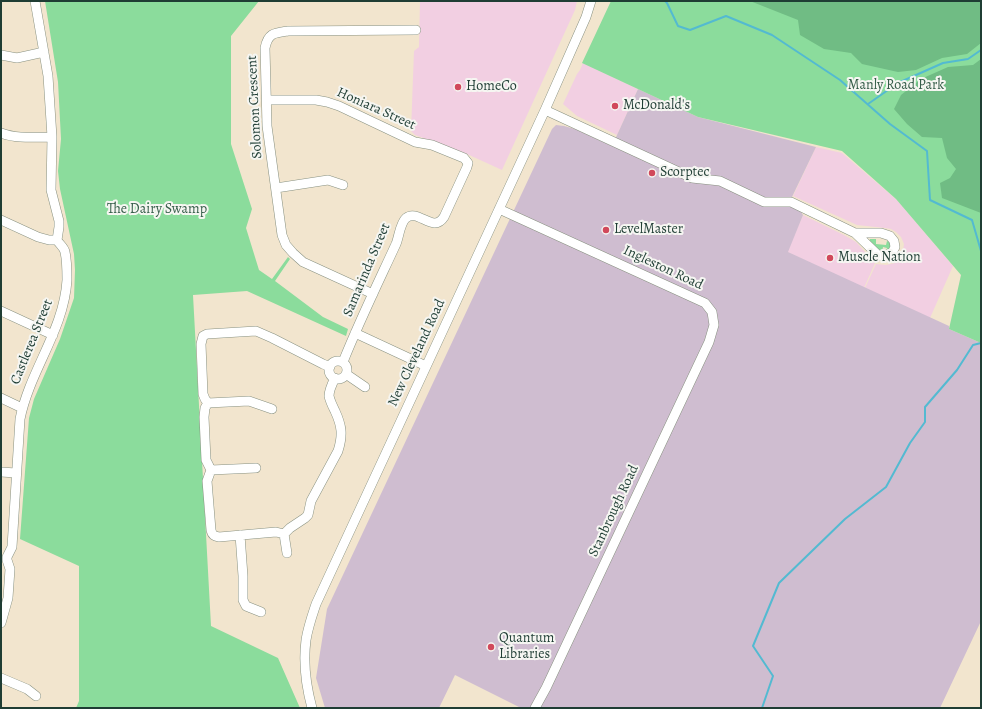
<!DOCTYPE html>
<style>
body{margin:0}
#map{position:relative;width:982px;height:709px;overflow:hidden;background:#f2e5ce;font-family:Alegreya,serif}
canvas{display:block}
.frame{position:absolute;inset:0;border:2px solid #1f3d34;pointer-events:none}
</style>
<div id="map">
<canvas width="982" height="709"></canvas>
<div class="frame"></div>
</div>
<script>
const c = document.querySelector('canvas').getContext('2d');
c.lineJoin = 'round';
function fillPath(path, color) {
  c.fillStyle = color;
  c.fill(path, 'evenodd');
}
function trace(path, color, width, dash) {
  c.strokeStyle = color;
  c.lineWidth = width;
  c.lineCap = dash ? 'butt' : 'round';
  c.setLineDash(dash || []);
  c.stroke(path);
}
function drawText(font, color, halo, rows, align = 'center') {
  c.font = font + ' Alegreya,serif';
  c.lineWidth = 4;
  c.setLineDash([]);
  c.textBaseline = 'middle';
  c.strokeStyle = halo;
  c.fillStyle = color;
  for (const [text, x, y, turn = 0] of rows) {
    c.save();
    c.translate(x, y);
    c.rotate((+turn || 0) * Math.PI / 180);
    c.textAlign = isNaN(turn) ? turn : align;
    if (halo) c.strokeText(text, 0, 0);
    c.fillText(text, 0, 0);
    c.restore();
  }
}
fillPath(new Path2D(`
 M420,1h157l-2,9 -73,160 -35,-16 -52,-19 -4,-4 3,-80 5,-4z
 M583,63l55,26 -21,46 -40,-19 -14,-12 14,-30 3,-4z
 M816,147l26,6 55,47 56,66 -23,52 -65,-30 11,-24 10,1 9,-2 7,-5 2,-14 -3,-7 -5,-5 -5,-3 -6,-1 -28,-3 -64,-29z
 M803,215l41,20 12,7 19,21 -11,25 -77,-36z`), '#f2cfe2');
fillPath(new Path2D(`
 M638,89l60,28 118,30 -24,50 11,18 -15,37 161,74v3l32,14v278l-41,87h-419l-66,-33 -16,33h-114l-9,-30 11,-69 225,-480 4,-4 8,1 11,3 37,17z`), '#cfbdd0');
fillPath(new Path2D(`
 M45,1h214l-28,35v108l21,65 -6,19 13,42 13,9 16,-22 2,2 -15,22 48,36 25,12 -2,7 -99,-45 -54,4 18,331 67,32 22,50h-224l3,-7v-135l-59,-27 9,-121 5,-19 26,-60 14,-41 1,-28 -1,-16 -14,-65 -2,-18 3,-32 -3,-57z
 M611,1h370v342l-32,-14 12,-54 -65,-76 -54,-48 -144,-34 -116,-54z
 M870,239h6v5l10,1 1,-4 3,1 1,6 -5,5 1,-5 -4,-1 -1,5 -2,-1 -11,-9z`), '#8bdc9c');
fillPath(new Path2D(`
 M750,1h231v42l-14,11 -25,4 -26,12 -18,2 -36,-8 -11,-11 -27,-4 -24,-14 -2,-15z
 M981,59v66l-1,1 1,2v85l-39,-15 -2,-15 10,-5 6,-9 -9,-11 -5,-20 -20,-1 -15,-13 -13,-15 7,-14 20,-16 27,-12 25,-2z`), '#70bc84');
trace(new Path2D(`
 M665,1l2,2 11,23 12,4 36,-14 46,19 68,45 50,44 37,27 3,49 42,20 9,31
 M868,104l30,-21 45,-20 25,-4 13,-9
 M762,708l11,-32 -20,-30 26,-63 66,-64 41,-32 24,-44 15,-21v-15l32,-37 16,-25 8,-2`), '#53bad1', 2);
const minor = new Path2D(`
 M1,55l16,3 27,-6
 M267,100h49l11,2 12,4 76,36 17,3 32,13 4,5 -1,4 -23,50c-11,17 -26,-9 -38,1 -6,5 -7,19 -10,26 -18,39 -37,78 -53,118
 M545,110l147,68 28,3 44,21h27l64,31h26l9,3 4,5 1,6 -3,6 -9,3 -5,-1 -23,-22
 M1,133c15,6 34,4 51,4
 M276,188l52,-8 15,5
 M499,209l206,94 7,9 2,13 -5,17 -163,346 -11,20
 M1,220l37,17 11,3h8
 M373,294l-70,-32 -10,-9 -7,-8 -4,-10 -15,-109 -2,-78c3,-15 9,-15 23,-17l128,-1
 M1,311l52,24
 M355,333l71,33
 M329 370a9 9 0 1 1 18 0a9 9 0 1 1-18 0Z
 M330,367l-7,-3 -51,-26 -16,-7 -49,3 -4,2 -2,8 2,50 2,5 3,4 -3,5 -1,9 2,43 5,10 -4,11 4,49c1,5 3,6 8,7l57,-5 8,2 6,-6 15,-10 3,-3 3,-14 27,-50c5,-16 4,-25 -3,-40 -2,-4 -5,-10 -6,-15 0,-6 3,-12 6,-18
 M346,374l19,13
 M1,398l21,10
 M208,403l41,-2 23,8
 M211,470l45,-2
 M1,472l15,1
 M284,534l3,19
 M240,535l3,41v24l3,6 15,6
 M1,623l7,-25 2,-29 -3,-9v-3l5,-10 8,-128c10,-49 44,-89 47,-139 0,-9 0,-19 -2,-28 -1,-5 -6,-8 -8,-12l2,-13v-6l-8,-31 1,-53 -4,-61 -13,-75
 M1,678l26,11 9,7
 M312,708c-6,-22 -9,-45 -6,-68 2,-13 6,-24 10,-36l229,-494 41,-93 5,-16`);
trace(minor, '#889181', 10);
trace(minor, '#fff', 9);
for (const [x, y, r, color] of [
 [458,87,4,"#d1495b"],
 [615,106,4,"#d1495b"],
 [652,173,4,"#d1495b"],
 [606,230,4,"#d1495b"],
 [830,258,4,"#d1495b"],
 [491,647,4,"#d1495b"]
]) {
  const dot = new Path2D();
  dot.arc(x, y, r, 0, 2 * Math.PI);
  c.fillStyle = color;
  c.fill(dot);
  trace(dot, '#f6f6f2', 1.5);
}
drawText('14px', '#355d49', '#f6f6f2', [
 ["Manly Road Park",896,86],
 ["The Dairy Swamp",157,210]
]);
drawText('14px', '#1f3d34', '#f6f6f2', [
 ["HomeCo",466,87],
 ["McDonald's",623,106],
 ["Scorptec",660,173],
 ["LevelMaster",614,230],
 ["Muscle Nation",838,258],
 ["Quantum",499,639],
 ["Libraries",499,655]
], 'left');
drawText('14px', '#1f3d34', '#f6f6f2', [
 ["Solomon Crescent",255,107,-93],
 ["Honiara Street",376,109,24],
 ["Ingleston Road",663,268,25],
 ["Samarinda Street",367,270,-67],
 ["Castlerea Street",32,342,-68],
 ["New Cleveland Road",417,353,-65],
 ["Stanbrough Road",614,511,-65]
]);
</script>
